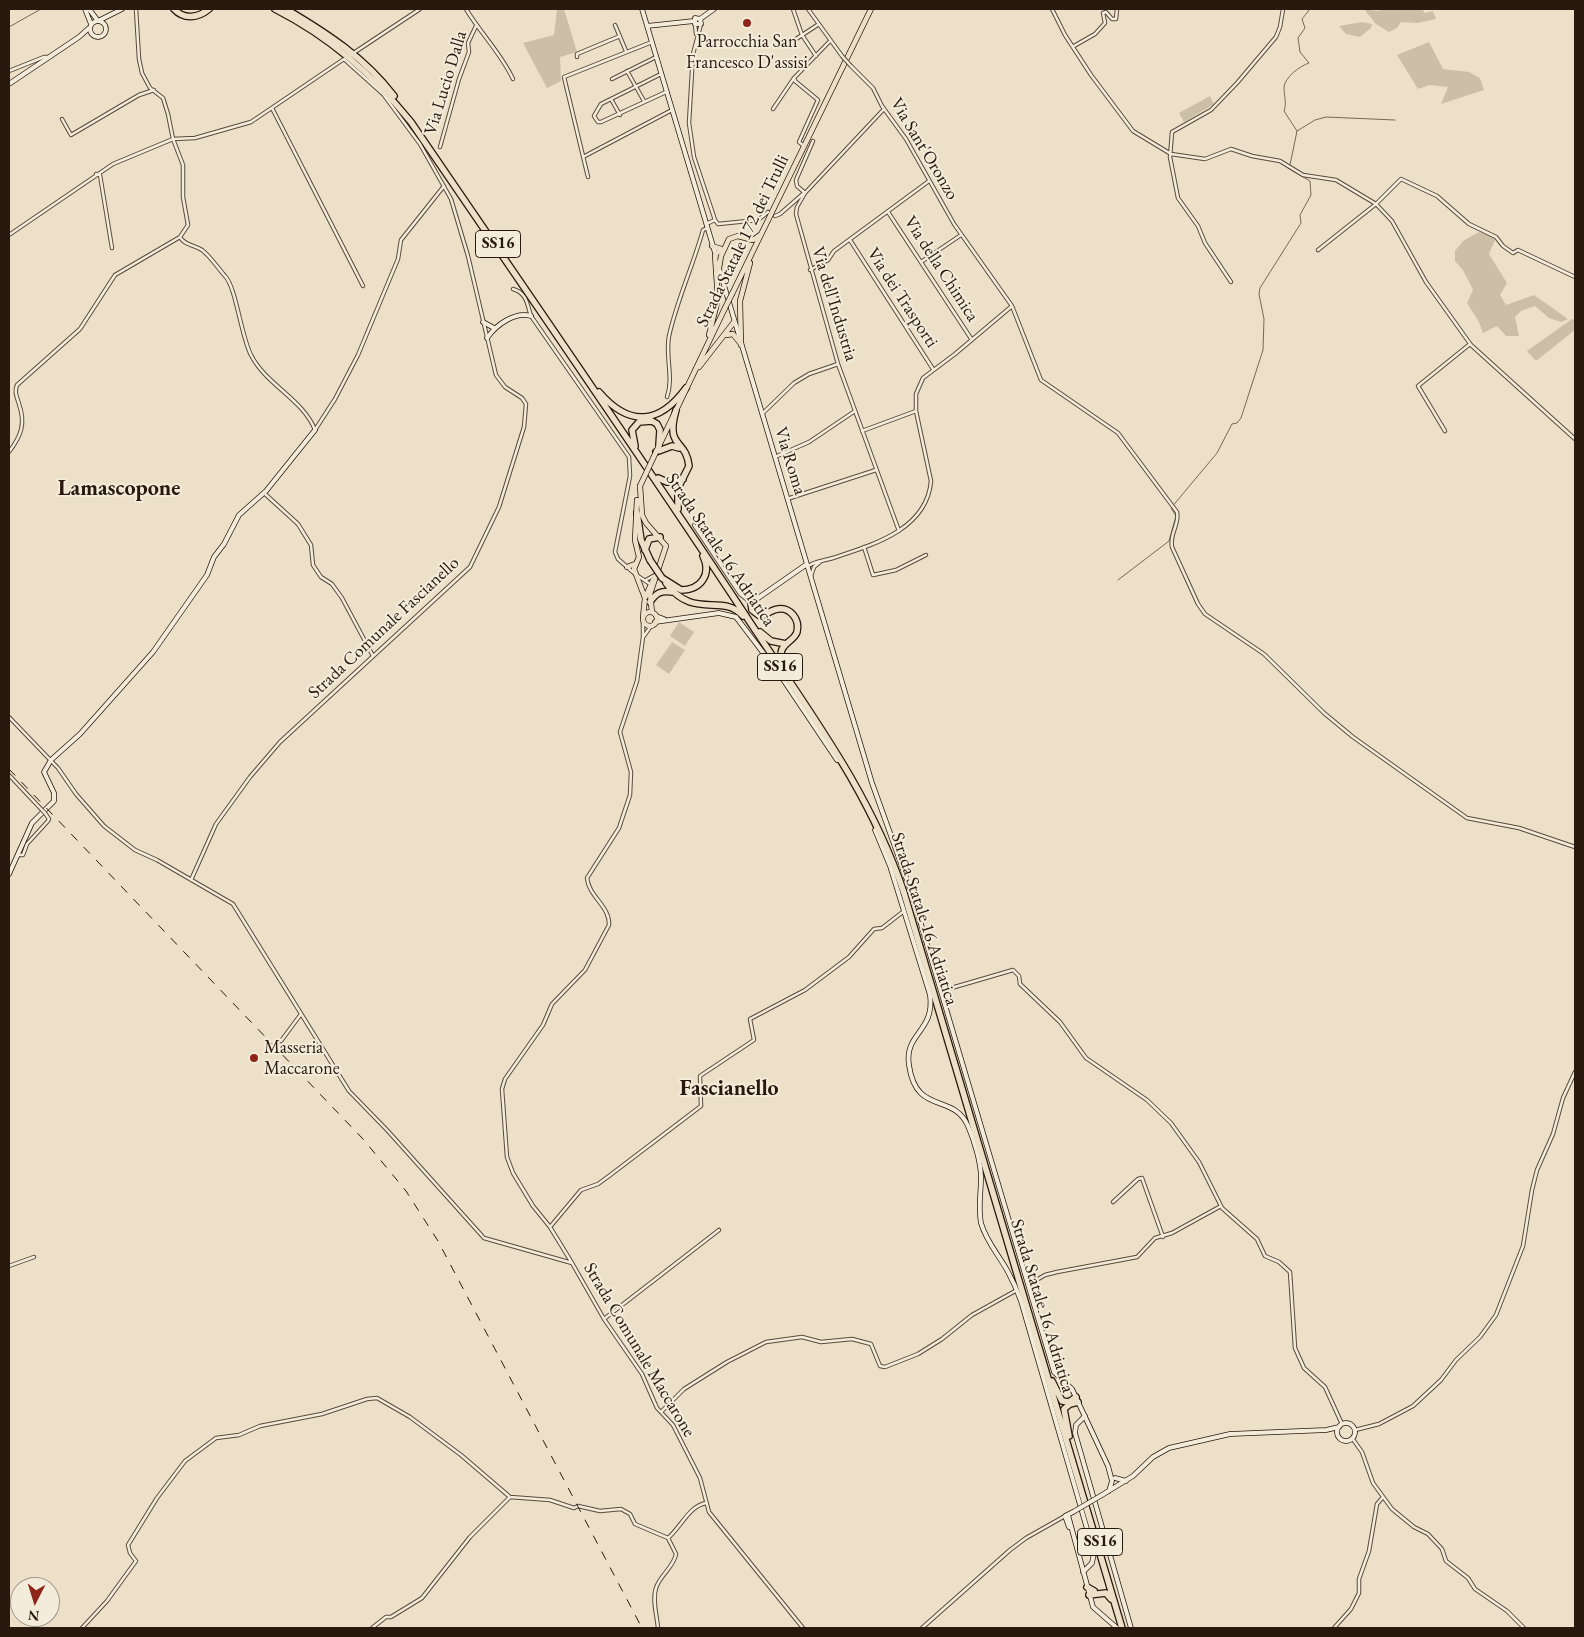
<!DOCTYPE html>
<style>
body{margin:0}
#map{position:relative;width:1584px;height:1637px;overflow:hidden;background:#ece1c8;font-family:"EB Garamond",serif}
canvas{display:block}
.frame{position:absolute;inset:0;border:10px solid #29180d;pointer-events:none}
.north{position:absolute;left:10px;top:1577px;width:50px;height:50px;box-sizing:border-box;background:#f3ecdb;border:1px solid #a29789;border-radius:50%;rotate:185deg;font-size:14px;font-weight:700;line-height:20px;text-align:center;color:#29180d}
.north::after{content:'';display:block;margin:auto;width:18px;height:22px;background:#8f2418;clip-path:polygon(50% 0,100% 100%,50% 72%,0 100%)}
</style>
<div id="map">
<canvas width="1584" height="1637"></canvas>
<div class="frame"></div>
<div class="north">N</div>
</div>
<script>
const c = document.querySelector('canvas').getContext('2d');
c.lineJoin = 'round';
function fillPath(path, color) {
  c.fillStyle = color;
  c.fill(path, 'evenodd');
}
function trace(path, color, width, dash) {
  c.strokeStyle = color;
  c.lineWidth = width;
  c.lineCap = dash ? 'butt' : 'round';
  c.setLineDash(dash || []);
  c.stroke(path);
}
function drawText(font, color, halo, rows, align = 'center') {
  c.font = font + ' "EB Garamond",serif';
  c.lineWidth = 4;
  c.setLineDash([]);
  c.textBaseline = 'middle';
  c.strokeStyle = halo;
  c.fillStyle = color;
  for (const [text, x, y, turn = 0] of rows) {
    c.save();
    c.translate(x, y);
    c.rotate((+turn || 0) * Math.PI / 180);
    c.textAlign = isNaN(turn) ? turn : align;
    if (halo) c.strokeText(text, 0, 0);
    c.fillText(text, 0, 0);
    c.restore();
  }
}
fillPath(new Path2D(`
 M557,9h7l13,43 -17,5 1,24 -14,7 -24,-45 31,-8z
 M1364,9l14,2 3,-2h41l3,4 8,-2 3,8 -19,4 -16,-1 -4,6 -8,4 -13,-8z
 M1362,22l10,2 -1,4 -11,9 -14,-3 -7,-8z
 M1429,42l14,27 26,3 11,6 4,12 -43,14 7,-17 -19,-2 -11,4 -21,-34z
 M1210,96l4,8 -30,18 -5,-9z
 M1479,232l14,4 2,4 -6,14 18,29 -7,12 6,10 28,-10 34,24 -7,3 -12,-4 -14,-12 -14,5 -6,6 4,19h-13l-9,-10 -14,7 -4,-11 -12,-19 6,-13 -10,-20 -8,-9v-10l8,-10z
 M1572,319l3,1v10l-39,31 -9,-10z
 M679,622l15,10 -9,14 -15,-10z
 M672,642l13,8 -16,24 -13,-9z`), '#cbbfa8');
trace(new Path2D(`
 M9,27l32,-18
 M1297,131l-13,-20c3,-9 0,-14 0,-24 1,-10 16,-21 25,-24l-9,-11 -2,-14 7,-10 -3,-9 8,-10
 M1290,165l7,-34 18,-11 11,-3 69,3
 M1118,580l51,-39 7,-25 -5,-8 46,-55 15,-29 5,-1 4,-5 22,-68 1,-31 -5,-25 1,-6 41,-65 -1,-8 11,-20 -1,-14 -22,-13`), '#766857', 1);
const street = new Path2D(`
 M466,9c15,25 35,44 47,70
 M793,9l9,26 14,21
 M808,9l34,47
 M1052,9l13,26 26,40 42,56 38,23 34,5 26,-10 21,7 28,5 23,14 33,5 40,24 16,17 34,61 45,63 104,94
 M695,24l1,10
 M701,24l-8,30 -4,69 5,34 21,63
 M615,25l11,26
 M790,43l29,-19
 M1074,46l21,-12 10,-11 -2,-10 3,-1 6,7h4l1,-10
 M355,52l65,-43
 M577,57v-3l43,-18
 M851,66l22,22 9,18 24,33 48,85 58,82 29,74 77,53 59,79c3,12 -8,22 -5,35l26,57 7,10 59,40 60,59 29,24 114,81 52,10 56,19
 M9,71l35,-14h4
 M627,71l17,30
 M661,74l-60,30 -7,12 4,6h3l65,-30
 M794,78l1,3 23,19 -19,42 5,4
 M612,79l44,-22
 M611,99l9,16
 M272,108l91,178
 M773,109l21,-31 36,-37
 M884,109l-79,84 -8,14 -1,7 42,150 61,167
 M62,119l9,16 68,-40 15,-5
 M440,147l19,-68 10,-27 -1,-9 8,-17
 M583,157l89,-47
 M96,174l4,1 12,73
 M588,177l-24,-100 88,-35
 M805,193l-8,-7 -1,-6 17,-39
 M888,212l84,128
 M775,216l5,-2 24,-21
 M706,224l9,-4 3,4 40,-4 10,-8
 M9,235l104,-71 60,-25 22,-1 56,-16 93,-63 39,35 37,50 31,55 17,57 28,119 9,12 17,11 4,6 -2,23 -25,80 -29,60 -190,175 -30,35 -34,47 -25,56
 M180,237c4,8 14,8 22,13 8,6 16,18 23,26 11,11 16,60 26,79 15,30 52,44 64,75
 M850,240l83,129
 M1318,250l58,-46 25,-25 36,17 32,28 27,13 7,9 10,7 5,-3 57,27
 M921,262l40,-27
 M810,270l18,-10 6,-9 95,-70
 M1231,282l-26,-39 -7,-17 -20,-28 -8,-41 2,-25 39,-22 26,-27 39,-46 4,-10 3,-18
 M513,289c14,4 14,15 18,27l98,141 1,19 -15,76 3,7 16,14
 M667,397c7,-19 -2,-41 2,-61 8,-36 24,-70 34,-106l4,-2
 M762,414l32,-31 15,-9 29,-10
 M315,430l20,-31 23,-44 40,-96 3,-19 43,-54
 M862,431l54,-20
 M1445,431l-27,-45 52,-42
 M9,452c12,-16 17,-28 10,-48 -2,-7 -5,-12 -2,-19l63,-56 35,-54 65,-38 8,-12 -5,-28v-32l-10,-26 -5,-25 -5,-16 -13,-10 -8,-15 -3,-14 -3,-50
 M775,457l34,-15 46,-31
 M264,493l34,31 13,21 2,20 8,12 11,7 10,14 31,58
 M787,499l89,-29
 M694,525l46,69 10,8
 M864,547l9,28 23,-5 30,-15
 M807,567c7,-6 17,-6 26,-9 39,-13 94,-28 98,-77l-15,-70v-17l7,-16 32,-24 57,-48
 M638,576l12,8
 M811,576l3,-9 6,-5
 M646,580l9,-5
 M644,636l7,-10
 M9,717l49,51 18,26 28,32 31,24 22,10 76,44 116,187 38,39 97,108 88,25 32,56 38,55 15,34 16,17 27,53 9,34 94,116
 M9,775l33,35
 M18,855h5l4,-11 21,-23 1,-2 -4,-6
 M941,991l72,-21 6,6 1,8 40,38 26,36 61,42 24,23 28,39 23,46 35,31 8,17 14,6 11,10 5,76 9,20 21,19 17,37
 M281,1041l20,-27
 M1113,1202l25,-23 4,-1 21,59
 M550,1227l31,-37 17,-6 11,-8 92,-70 -1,-30 54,-36 -4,-21 55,-29 44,-33 25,-28 8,-1 22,-17
 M572,1263l-22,-36 -17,-21 -20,-33 -6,-16 -5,-68 3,-10 38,-54 9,-21 33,-34 24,-45c1,-19 -20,-28 -22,-47l32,-50 11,-33 1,-23 -11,-40 17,-51 6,-44v-16
 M9,1266l25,-9
 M1028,1285l17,-10 12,-3 80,-15 18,-19 17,-5 49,-27
 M604,1319l115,-89
 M661,1412l23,-23 43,-27 39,-20 36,-5 19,5 31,-3 19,5 9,22 5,1 33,-13 24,-15 30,-24 45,-25
 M1355,1430l24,-6 34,-18 28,-26 15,-20 24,-23 16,-22 27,-69 9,-56 5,-20 16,-36 10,-36 12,-26
 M1352,1438l10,14 11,31 19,26 22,18 14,7 14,15 4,12 22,17 7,11 32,22 17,17
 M82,1628l25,-27 29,-40 -6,-8 -2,-8 29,-47 28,-37 31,-23 23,-3 21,-9 62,-12 45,-15 10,-1 33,19 51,38 49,42
 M372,1628l14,-11h5l31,-19 48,-61 40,-40 40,3 24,8 4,-2 22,5 21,-2 9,5 5,10 33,14
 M658,1628c-1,-12 -6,-28 -2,-40 4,-13 18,-21 20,-34l-8,-16c13,-11 21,-32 38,-35
 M922,1628l88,-78 16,-12 39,-22
 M1334,1628l17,-19 8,-16v-14l10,-28 8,-47 6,-7`);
const secondary = new Path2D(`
 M85,9l6,15
 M89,9l9,12
 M642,9l74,247
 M700,19l1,5h-6v-6l5,1 14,-10
 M100,20l22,-11
 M90 29a8 8 0 1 1 16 0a8 8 0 1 1-16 0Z
 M647,26l47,-5
 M9,84l70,-47 10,-9
 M718,265l154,518 40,111 142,478 18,17 36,77 4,15 -3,10
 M483,322l11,6
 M487,338c9,-13 28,-27 44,-22
 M751,603l56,-39
 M656,616l8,3
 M655,622l64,-9 17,4 44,58 57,85
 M875,830l15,36 40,129c5,37 -26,38 -21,70 7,51 44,27 59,61 6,14 13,36 13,52 0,14 -3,30 0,45 5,18 17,31 26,47 5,9 10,20 14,31l73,252 -2,10 -9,9
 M9,874l23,-51 22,-22v-8l-10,-21 7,-12 29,-26 73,-82 54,-77 7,-18 10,-13 15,-29 27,-24 49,-61
 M1085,1416l-9,9 -1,8 56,195
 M1337 1432a9 9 0 1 1 18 0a9 9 0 1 1-18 0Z
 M1115,1478l11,3
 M1102,1495l31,-19 20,-19 16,-9 61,-14 96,-4 13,-3
 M1068,1515l25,92 24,21
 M1069,1527l-4,-11 8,-4`);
const primary = new Path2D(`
 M712,246l9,3
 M719,268l2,-12 8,-17 9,-3 15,4 7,-5
 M732,294l139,-285
 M709,335l9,-36 -3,-44 6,-6
 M726,335l7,-1 8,10
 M741,345l-1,-44 10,-38
 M699,367l35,-45
 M656,452l69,-144
 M640,486l2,29 4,8 20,23 -16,48 2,18
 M637,500l-2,40 4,17 -5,12 11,29
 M627,567l8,-3
 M643 619a7 7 0 1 1 14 0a7 7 0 1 1-14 0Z
 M643,617l2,-19 8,-18`);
const highway = new Path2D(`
 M174,9c10,11 24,9 35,0
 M275,9c55,28 97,65 136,113 111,163 223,324 331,488 61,94 126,176 162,283l218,735
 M286,9c41,24 79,49 108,87
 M599,392c30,35 60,33 87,-4
 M676,410c-11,39 10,28 13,56l-11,22v21
 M635,446l-3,-16 7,-8 13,-1 5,3 3,6 -1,15
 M656,452l16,-6 7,2
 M658,478l9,4 16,-3
 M637,513l4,27 9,20
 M645,550l4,-11 11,-2
 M662,578l19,12c20,0 31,-16 22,-34
 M666,583c28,38 56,9 77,33
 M650,602c6,-9 11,-12 23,-10
 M751,603l1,7 8,6c6,-1 11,-6 18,-7 12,-2 22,10 19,23 -3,9 -15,11 -16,21 -1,7 6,16 8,22
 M760,632l11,9 15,3
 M1052,1381l10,20 7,1 7,-5
 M1069,1436l-5,-27 6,-5 8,-2
 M1087,1587l7,4
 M1089,1595l17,-2 5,6`);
trace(street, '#5a4a3c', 4.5);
trace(secondary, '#29180d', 5.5);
trace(primary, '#29180d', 6);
trace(highway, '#29180d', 8);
trace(street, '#f3ecdb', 2.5);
trace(secondary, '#f3ecdb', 4);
trace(primary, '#ece1c8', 4.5);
trace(highway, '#ece1c8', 5.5);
trace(new Path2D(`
 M9,769l354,370 43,52 32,50 204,387`), '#29180d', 1, [9, 9]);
const streetBridge = new Path2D(`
 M842,56l9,10
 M42,810l3,3`);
const secondaryBridge = new Path2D(`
 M1073,1512l29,-17`);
const primaryBridge = new Path2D(`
 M725,308l7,-14
 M640,486l16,-34`);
const highwayBridge = new Path2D(`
 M650,560l12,18`);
trace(streetBridge, '#5a4a3c', 4.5, []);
trace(secondaryBridge, '#29180d', 5.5, []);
trace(primaryBridge, '#29180d', 6, []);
trace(highwayBridge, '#29180d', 8, []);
trace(streetBridge, '#f3ecdb', 2.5);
trace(secondaryBridge, '#f3ecdb', 4);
trace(primaryBridge, '#ece1c8', 4.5);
trace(highwayBridge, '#ece1c8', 5.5);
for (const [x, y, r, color] of [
 [747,23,5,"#8f2418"],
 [254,1058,5,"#8f2418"]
]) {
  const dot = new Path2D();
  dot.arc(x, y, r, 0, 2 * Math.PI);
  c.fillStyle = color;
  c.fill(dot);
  trace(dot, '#f3ecdb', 2);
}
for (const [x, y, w] of [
 [498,244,45],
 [780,667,45],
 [1100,1542,45]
]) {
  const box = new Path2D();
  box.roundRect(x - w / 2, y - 13.5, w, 27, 4);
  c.fillStyle = '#f3ecdb';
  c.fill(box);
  trace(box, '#29180d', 1);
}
drawText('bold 16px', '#29180d', null, [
 ["SS16",498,244],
 ["SS16",780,667],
 ["SS16",1100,1542]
]);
drawText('18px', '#29180d', '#f3ecdb', [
 ["Parrocchia San",747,42],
 ["Francesco D'assisi",747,63],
 ["Masseria",264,1048,"left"],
 ["Maccarone",264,1069,"left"]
]);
drawText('18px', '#29180d', '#f3ecdb', [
 ["Via Lucio Dalla",446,83,-73],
 ["Via Sant'Oronzo",924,149,59],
 ["Strada Statale 172 dei Trulli",743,241,-64],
 ["Via della Chimica",941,269,57],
 ["Via dei Trasporti",902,298,57],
 ["Via dell'Industria",834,304,73],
 ["Via Roma",790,461,73],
 ["Strada Statale 16 Adriatica",720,550,56],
 ["Strada Comunale Fascianello",384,628,-43],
 ["Strada Statale 16 Adriatica",924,919,72],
 ["Strada Statale 16 Adriatica",1042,1306,73],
 ["Strada Comunale Maccarone",639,1350,59]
]);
drawText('bold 22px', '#29180d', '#f3ecdb', [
 ["Lamascopone",119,489],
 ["Fascianello",729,1089]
]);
</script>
